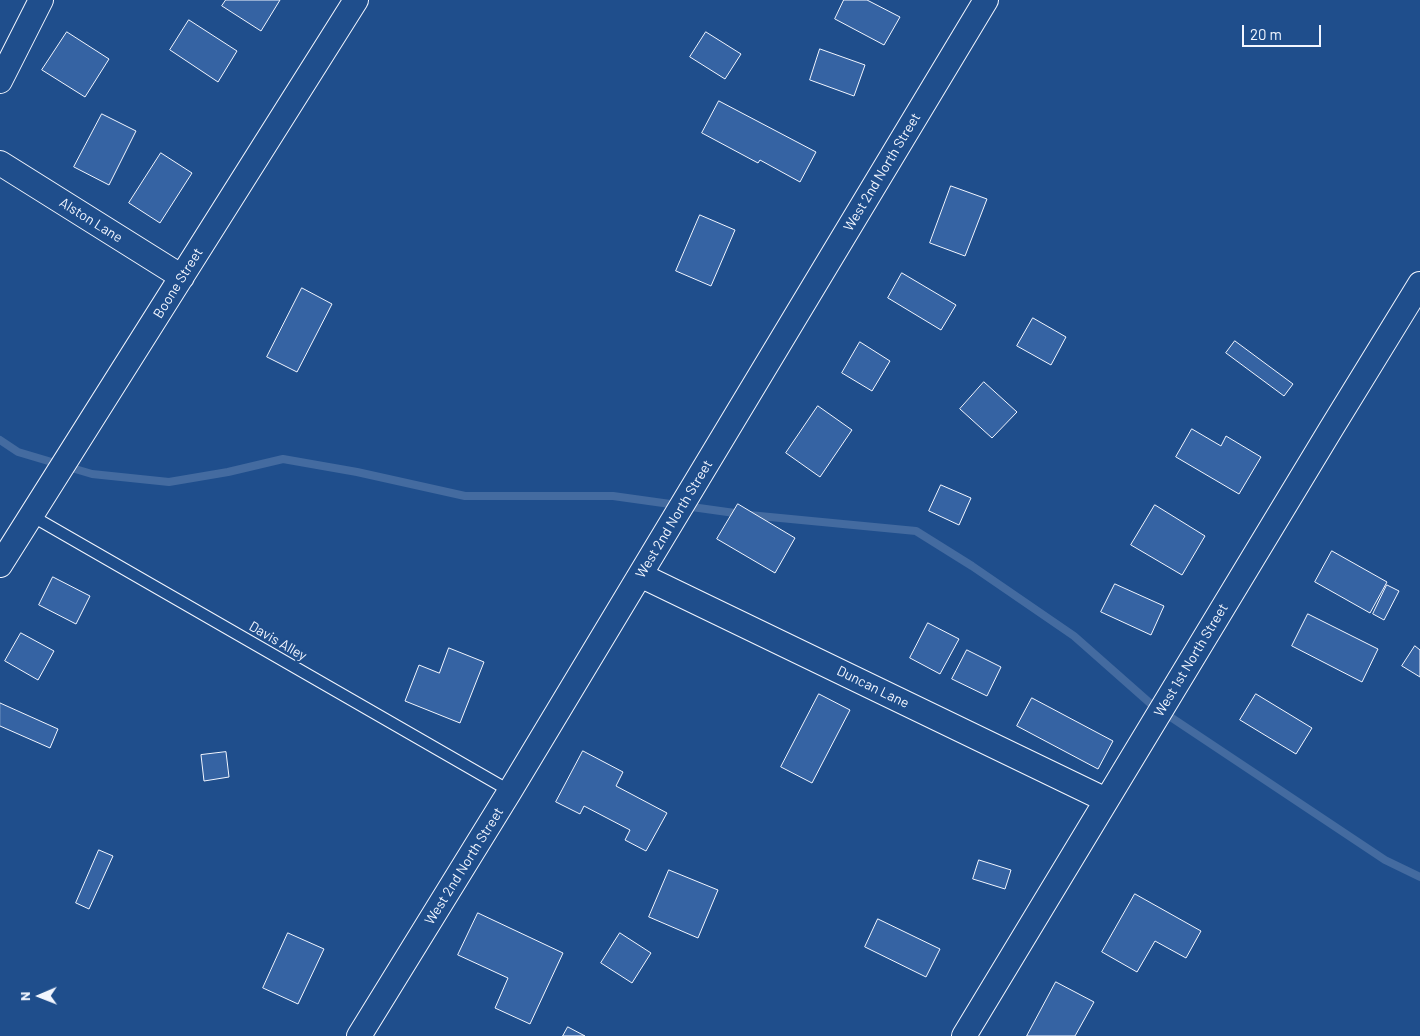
<!DOCTYPE html>
<style>
body{margin:0}
#map{position:relative;width:1420px;height:1036px;overflow:hidden;background:#1f4e8c;font-family:Barlow,sans-serif}
canvas{display:block}
.north{position:absolute;left:15px;top:971px;width:50px;height:50px;-webkit-text-stroke:4px #1f4e8c;paint-order:stroke;rotate:269deg;font-size:14px;font-weight:700;line-height:20px;text-align:center;color:#f2f6ff}
.north::after{content:'';display:block;margin:auto;width:18px;height:22px;background:#f2f6ff;clip-path:polygon(50% 0,100% 100%,50% 72%,0 100%)}
.scale{position:absolute;left:1242px;top:25px;width:79px;height:22px;box-sizing:border-box;border:2px solid #f2f6ff;border-top:0;padding-left:6px;font-size:15px;line-height:18px;white-space:nowrap;color:#f2f6ff;-webkit-text-stroke:4px #1f4e8c;paint-order:stroke}
</style>
<div id="map">
<canvas width="1420" height="1036"></canvas>
<div class="north">N</div>
<div class="scale">20 m</div>
</div>
<script>
const c = document.querySelector('canvas').getContext('2d');
c.lineJoin = 'round';
function trace(path, color, width, dash) {
  c.strokeStyle = color;
  c.lineWidth = width;
  c.lineCap = dash ? 'butt' : 'round';
  c.setLineDash(dash || []);
  c.stroke(path);
}
function fillPath(path, color) {
  c.fillStyle = color;
  c.fill(path, 'evenodd');
}
function drawText(font, color, halo, rows, align = 'center') {
  c.font = font + ' Barlow,sans-serif';
  c.lineWidth = 4;
  c.setLineDash([]);
  c.textBaseline = 'middle';
  c.strokeStyle = halo;
  c.fillStyle = color;
  for (const [text, x, y, turn = 0] of rows) {
    c.save();
    c.translate(x, y);
    c.rotate((+turn || 0) * Math.PI / 180);
    c.textAlign = isNaN(turn) ? turn : align;
    if (halo) c.strokeText(text, 0, 0);
    c.fillText(text, 0, 0);
    c.restore();
  }
}
trace(new Path2D(`
 M0,440l18,12 74,22 77,8 59,-10 55,-13 74,13 108,24h148l136,19 167,16 56,35 102,70 77,68 234,156 35,17`), '#446ba0', 8);
const building = new Path2D(`
 M226,0h54l-19,31 -39,-25z
 M844,0h23l33,17 -16,28 -49,-26z
 M189,20l48,31 -19,31 -48,-32z
 M67,32l42,27 -24,38 -43,-27z
 M706,32l35,22 -16,25 -35,-22z
 M820,49l45,16 -11,31 -44,-16z
 M719,101l97,51 -16,30 -40,-22 -2,3 -56,-30z
 M102,114l34,17 -27,54 -35,-18z
 M161,153l31,20 -32,50 -31,-20z
 M951,186l36,13 -22,57 -35,-13z
 M700,215l35,15 -24,56 -35,-15z
 M902,273l54,32 -15,25 -53,-32z
 M302,288l30,16 -35,68 -30,-15z
 M1033,318l33,19 -15,28 -34,-19z
 M1235,341l58,43 -9,12 -58,-43z
 M860,342l30,19 -18,30 -30,-18z
 M984,382l33,30 -25,26 -32,-29z
 M818,406l34,24 -32,47 -34,-24z
 M1192,429l29,17 5,-10 35,21 -22,37 -63,-37z
 M941,485l30,13 -12,27 -30,-14z
 M738,504l57,34 -20,35 -58,-34z
 M1155,505l50,31 -23,39 -51,-30z
 M1332,551l55,31 -17,31 -55,-31z
 M53,577l37,19 -14,28 -37,-19z
 M1115,584l49,22 -13,29 -50,-23z
 M1387,585l12,6 -15,29 -11,-6z
 M1308,614l70,35 -16,33 -70,-36z
 M928,623l31,16 -19,35 -30,-16z
 M21,633l33,18 -16,29 -33,-19z
 M1415,646l5,4v27l-18,-11z
 M449,648l35,14 -24,61 -55,-22 14,-36 20,8z
 M967,650l34,17 -14,29 -35,-17z
 M819,694l31,16 -38,73 -31,-16z
 M1256,694l56,34 -16,26 -56,-34z
 M1032,698l81,43 -15,28 -81,-43z
 M0,703l58,26 -8,19 -50,-22z
 M583,751l40,21 -7,14 51,27 -21,38 -21,-11 5,-10 -46,-24 -4,8 -24,-12z
 M226,752l3,25 -25,4 -3,-26z
 M99,850l14,6 -24,53 -13,-6z
 M979,860l32,10 -6,19 -32,-10z
 M669,870l49,20 -20,48 -49,-21z
 M1135,894l66,37 -15,27 -31,-17 -18,31 -35,-20z
 M478,913l85,40 -33,71 -35,-16 13,-30 -50,-23z
 M878,919l62,30 -14,28 -61,-30z
 M288,933l36,16 -26,55 -35,-16z
 M620,933l31,20 -19,30 -31,-20z
 M1056,982l38,20 -19,34h-48z
 M568,1027l17,9h-22z`);
fillPath(building, '#3563a3');
trace(building, '#f2f6ff', 1);
const service = new Path2D(`
 M32,516l478,275`);
const minor = new Path2D(`
 M0,81l41,-81
 M0,163l182,114
 M0,565l356,-565
 M640,575l466,225
 M359,1036l151,-245 476,-791
 M964,1036l367,-607 89,-145`);
trace(service, '#f2f6ff', 13);
trace(minor, '#f2f6ff', 26);
trace(service, '#1f4e8c', 11);
trace(minor, '#1f4e8c', 24);
drawText('14px', '#f2f6ff', '#1f4e8c', [
 ["West 2nd North Street",882,172,-59],
 ["Alston Lane",91,220,32],
 ["Boone Street",178,283,-58],
 ["West 2nd North Street",674,519,-59],
 ["Davis Alley",278,641,30],
 ["West 1st North Street",1191,660,-59],
 ["Duncan Lane",873,687,26],
 ["West 2nd North Street",464,866,-58]
]);
</script>
